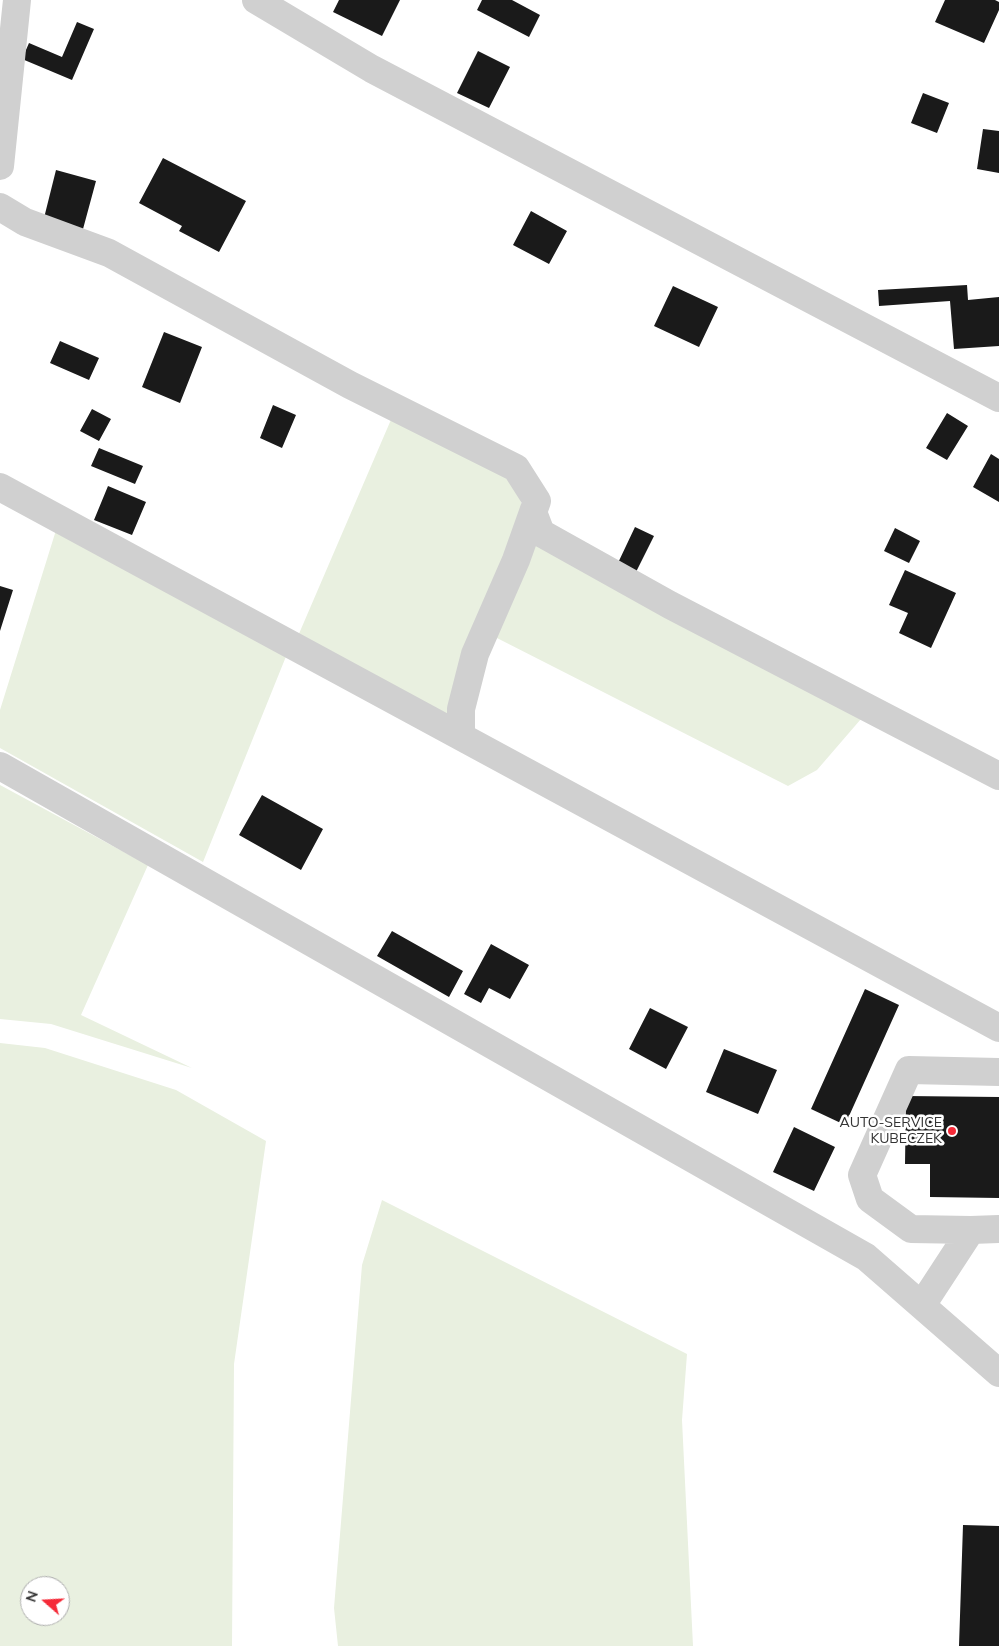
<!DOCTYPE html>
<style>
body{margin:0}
#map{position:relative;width:999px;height:1646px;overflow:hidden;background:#fff;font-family:Mulish,sans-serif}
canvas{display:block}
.north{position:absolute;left:20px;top:1576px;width:50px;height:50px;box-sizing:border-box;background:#fff;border:1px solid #adadad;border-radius:50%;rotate:289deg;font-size:14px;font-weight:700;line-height:20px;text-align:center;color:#333}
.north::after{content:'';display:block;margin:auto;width:18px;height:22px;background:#f52a38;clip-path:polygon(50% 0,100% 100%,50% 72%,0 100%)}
</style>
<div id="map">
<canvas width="999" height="1646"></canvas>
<div class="north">N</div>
</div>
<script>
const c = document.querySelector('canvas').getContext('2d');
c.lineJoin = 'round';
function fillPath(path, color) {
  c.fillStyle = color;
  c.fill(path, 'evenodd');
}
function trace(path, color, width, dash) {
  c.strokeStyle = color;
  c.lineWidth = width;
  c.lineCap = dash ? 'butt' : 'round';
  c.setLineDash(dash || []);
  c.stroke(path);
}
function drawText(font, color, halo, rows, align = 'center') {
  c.font = font + ' Mulish,sans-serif';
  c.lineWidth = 5;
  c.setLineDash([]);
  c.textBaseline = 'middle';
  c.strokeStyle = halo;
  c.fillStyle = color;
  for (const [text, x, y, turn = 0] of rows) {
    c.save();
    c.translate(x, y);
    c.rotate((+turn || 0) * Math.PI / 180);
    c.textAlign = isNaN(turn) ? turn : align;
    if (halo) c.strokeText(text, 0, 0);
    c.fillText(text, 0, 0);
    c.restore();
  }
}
fillPath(new Path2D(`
 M393,415l113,55 12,18 5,24 -75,208 -150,-84z
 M57,527l230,127 -84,208 -203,-114v-38z
 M534,539l333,173 -50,58 -29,16 -295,-150z
 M0,785l148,80 -67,150 111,53 -141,-44 -51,-5z
 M0,1043l45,5 131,42 90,51 -32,223 -2,282h-232zM30,1586h30v30h-30z
 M382,1200l305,154 -5,66 11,226h-355l-4,-38 28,-343z`), '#e9f0e0');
fillPath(new Path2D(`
 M339,0h61l-18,36 -49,-24z
 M482,0h30l28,15 -11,22 -52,-27z
 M945,0h50l4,2v8l-15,33 -49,-21z
 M77,22l17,7 -22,51 -50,-21 7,-16 33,14z
 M478,51l32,16 -21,41 -32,-15z
 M923,93l26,10 -12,30 -26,-10z
 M983,129l16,2v42l-22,-4z
 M163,158l83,43 -27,51 -40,-21 3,-5 -43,-23z
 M56,170l40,11 -13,48 -39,-11z
 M531,211l36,20 -18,33 -36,-19z
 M967,285l1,15 31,-3v49l-45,3 -4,-48 -71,5 -1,-16z
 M673,286l45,21 -19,40 -45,-21z
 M164,332l38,15 -22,56 -38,-16z
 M60,341l39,17 -10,22 -39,-17z
 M273,405l23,10 -14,33 -22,-10z
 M92,409l19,10 -12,22 -19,-10z
 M947,413l21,13 -21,34 -21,-12z
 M99,448l44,18 -8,18 -44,-18z
 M991,454l8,5v43l-26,-15z
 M108,486l38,16 -14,33 -38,-15z
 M635,527l19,9 -19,38 -18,-9z
 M895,528l25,13 -11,22 -25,-12z
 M905,570l51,23 -25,55 -32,-15 9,-20 -19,-8z
 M0,586l13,4 -13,41z
 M262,795l61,34 -22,41 -62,-35z
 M392,931l71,40 -14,26 -72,-41z
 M491,944l38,21 -19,34 -21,-11 -8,15 -17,-9z
 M865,989l34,16 -54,120 -34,-16z
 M650,1008l38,19 -22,42 -37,-20z
 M724,1049l53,21 -19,44 -52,-22z
 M906,1096l93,1v101l-69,-1v-33h-25z
 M794,1127l41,20 -21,44 -41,-19z
 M963,1525l36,1v120h-40z`), '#1a1a1a');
trace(new Path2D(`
 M256,0l116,69 627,329
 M0,166l17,-166
 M0,207l25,15 84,31 241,132 166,83 21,33 -21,59 -41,94 -14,55v27
 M0,487l999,541
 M533,512l8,21 129,72 329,171
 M0,766l866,491 133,116
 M971,1230l-60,-1 -41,-30 -8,-24 47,-105 90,2
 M922,1305l49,-75 28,-1`), '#d0d0d0', 28);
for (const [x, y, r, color] of [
 [952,1131,5,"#f52a38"]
]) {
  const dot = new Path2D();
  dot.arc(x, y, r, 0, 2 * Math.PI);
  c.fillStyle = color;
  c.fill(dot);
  trace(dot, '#fff', 2);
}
drawText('14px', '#333', '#fff', [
 ["AUTO-SERVICE",942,1123],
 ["KUBECZEK",942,1139]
], 'right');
</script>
